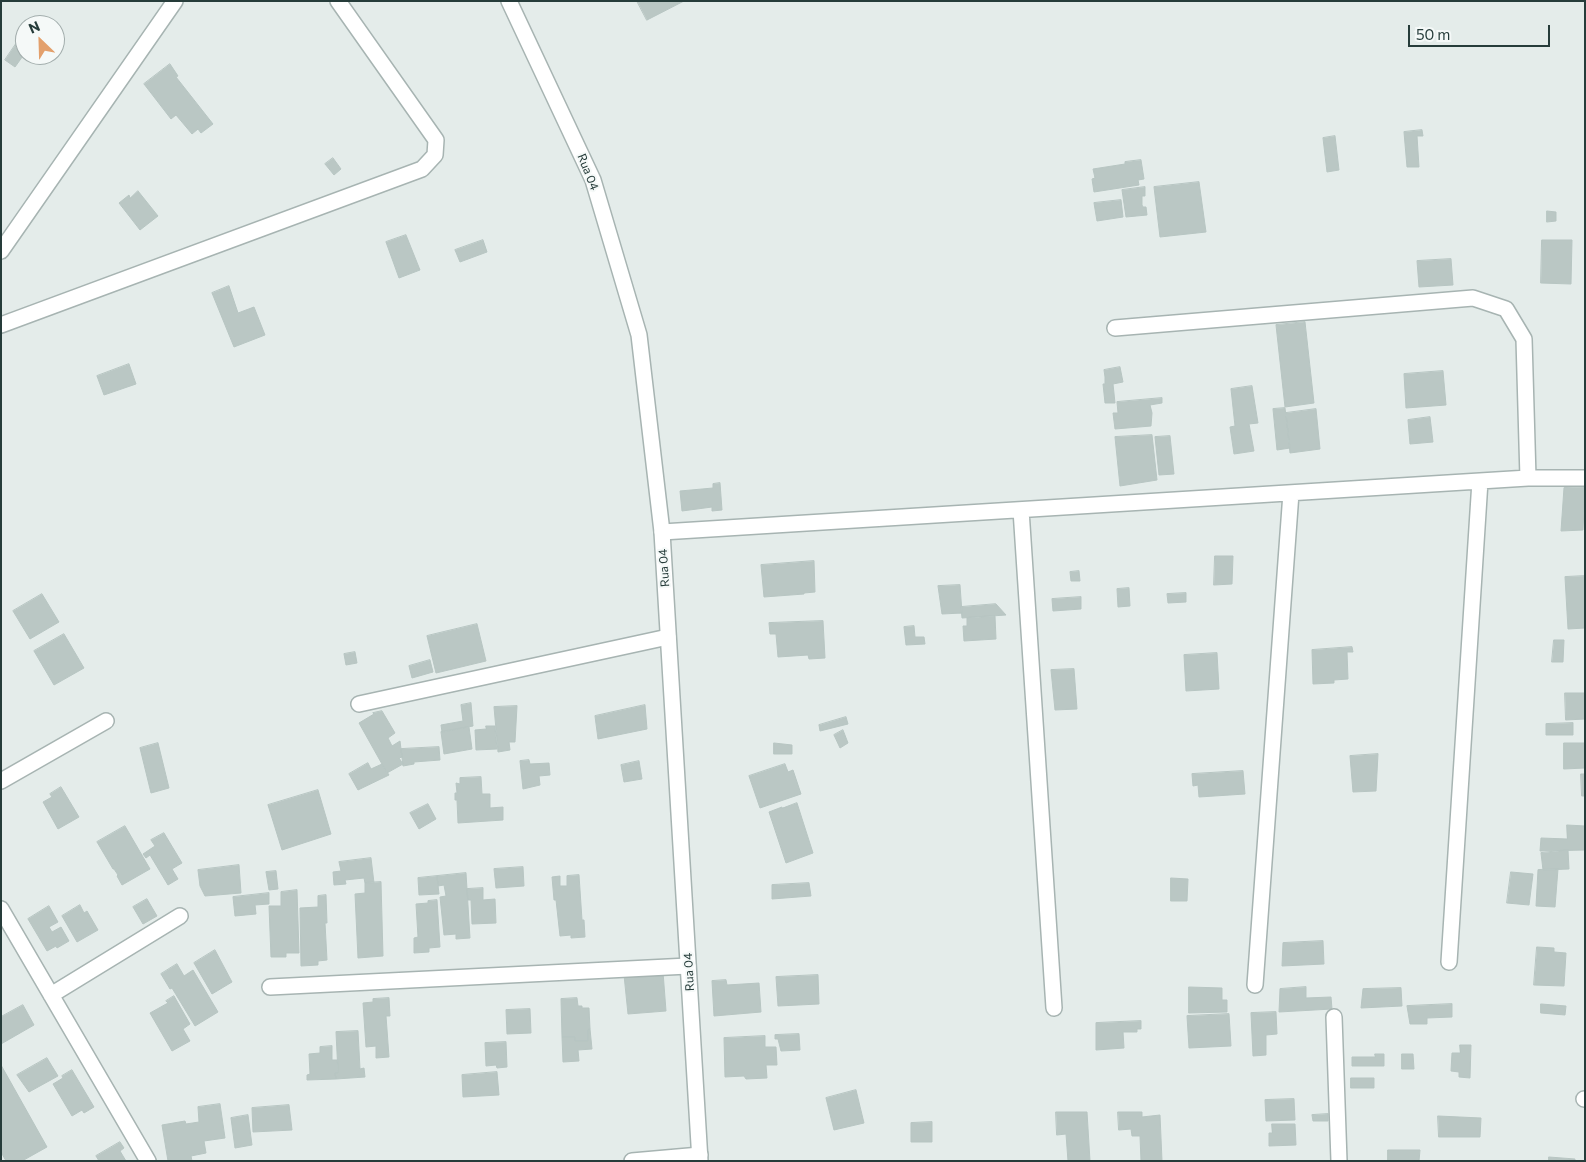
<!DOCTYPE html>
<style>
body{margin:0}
#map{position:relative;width:1586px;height:1162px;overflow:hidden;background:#e4ecea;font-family:Commissioner,sans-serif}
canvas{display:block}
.frame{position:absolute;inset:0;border:2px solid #263c3a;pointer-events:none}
.north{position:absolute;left:15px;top:15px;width:50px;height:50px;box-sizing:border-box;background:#f5f9f8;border:1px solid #a2adac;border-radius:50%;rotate:336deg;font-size:14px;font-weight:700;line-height:20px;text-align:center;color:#263c3a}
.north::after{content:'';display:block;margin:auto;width:18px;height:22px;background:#e3a06c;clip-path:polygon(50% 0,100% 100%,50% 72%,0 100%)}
.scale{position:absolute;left:1408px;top:25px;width:142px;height:22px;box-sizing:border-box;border:2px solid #263c3a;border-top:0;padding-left:6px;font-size:15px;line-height:18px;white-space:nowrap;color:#263c3a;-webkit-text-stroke:4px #f5f9f8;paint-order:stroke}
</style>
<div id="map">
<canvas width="1586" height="1162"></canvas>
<div class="frame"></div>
<div class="north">N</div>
<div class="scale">50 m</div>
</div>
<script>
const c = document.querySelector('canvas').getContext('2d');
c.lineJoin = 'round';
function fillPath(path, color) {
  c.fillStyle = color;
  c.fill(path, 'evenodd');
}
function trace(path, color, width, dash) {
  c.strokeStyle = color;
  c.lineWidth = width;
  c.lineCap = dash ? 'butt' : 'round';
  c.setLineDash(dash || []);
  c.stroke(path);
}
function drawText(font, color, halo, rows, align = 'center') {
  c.font = font + ' Commissioner,sans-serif';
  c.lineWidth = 4;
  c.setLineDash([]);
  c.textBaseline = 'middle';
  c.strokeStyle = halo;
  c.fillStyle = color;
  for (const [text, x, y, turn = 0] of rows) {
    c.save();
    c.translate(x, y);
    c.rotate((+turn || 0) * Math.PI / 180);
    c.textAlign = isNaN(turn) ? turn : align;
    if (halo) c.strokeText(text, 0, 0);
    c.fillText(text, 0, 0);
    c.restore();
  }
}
const building = new Path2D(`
 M637,1h47l-37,19z
 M24,32l1,21 -10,14 -10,-7z
 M170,64l8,12 -2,1 37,47 -12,9 -3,-4 -6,5 -16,-19 -5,4 -27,-35z
 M1422,130l1,6h-6l2,31h-12l-3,-35z
 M1335,136l4,34 -12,2 -4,-34z
 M333,158l8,11 -7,6 -9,-11z
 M1141,160l3,19 -6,1 1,5 -45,7 -2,-13 3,-1 -2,-9 32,-5v-2z
 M1199,182l7,50 -46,5 -6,-50z
 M1145,187v9h-3v9l1,2h3l1,8 -21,2 -4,-27z
 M138,191l20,25 -18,14 -21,-27 10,-8 1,3z
 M1121,200l2,17 -26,4 -3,-18z
 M1547,211l9,1v9l-9,1z
 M406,235l14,35 -21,8 -13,-36z
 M483,240l4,12 -27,10 -5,-12z
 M1542,240h30l-1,44 -30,-1z
 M1451,259l2,26 -34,2 -2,-26z
 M229,286l9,27 16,-6 11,28 -31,12 -22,-54z
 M1305,322l9,81 -29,4 -9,-82z
 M129,364l7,20 -32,11 -7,-19z
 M1120,367l3,15 -10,2 2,19h-10l-2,-19h2v-7l-1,-7z
 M1443,371l3,34 -40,3 -2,-34z
 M1252,386l6,37 -9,1 5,27 -20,3 -4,-27 5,-1 -4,-37z
 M1162,398v5l-12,2 2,8 -1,13 -36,3 -2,-16h5l-1,-11z
 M1285,408l5,40 -13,2 -4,-41z
 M1316,409l4,40 -30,4 -4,-40z
 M1430,417l3,25 -23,2 -2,-24z
 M1152,435l5,45 -37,6 -5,-49z
 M1170,436l4,38 -15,1 -4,-38z
 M720,483l2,27 -10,1v-4l-30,4 -2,-20 33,-3v-4z
 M1585,487l-2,43 -22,1 3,-43z
 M1215,556h18l-1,28 -18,1z
 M814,561l1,31 -11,1v1l-40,3 -3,-32z
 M1079,571l1,10h-9l-1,-9z
 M1585,576v52l-17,1 -3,-52z
 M960,585l2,28 -20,1 -4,-28z
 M1129,588l1,18 -12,1 -1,-18z
 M1186,593v9l-18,1 -1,-9z
 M42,594l17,28 -29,17 -17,-28z
 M1081,597v12l-28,2 -1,-12z
 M996,604l10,11 -44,3 -1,-11z
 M995,616l1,23 -32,2 -1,-15h4v-8z
 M823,621l2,37 -16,1 -1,-4 -30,2 -2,-23h-6l-1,-11z
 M477,624l9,37 -50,12 -9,-37z
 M914,626l1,11h9l1,7 -19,1 -2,-18z
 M64,634l20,34 -30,17 -20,-34z
 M1554,640h10l-1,22h-11z
 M1352,647l1,5h-6l1,27 -14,1v3l-21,1 -1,-34z
 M355,652l2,11 -11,2 -2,-11z
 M1217,653l2,36 -33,2 -2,-36z
 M430,660l3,12 -21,6 -3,-12z
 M1074,669l3,40 -22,1 -4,-40z
 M1565,693h20v26l-19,1z
 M471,703l2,23 -31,6 -1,-7 22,-4 -2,-16z
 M645,705l2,24 -49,10 -3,-23z
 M517,706l-2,36h-6l1,8 -12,2 -4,-45z
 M382,711l13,22 -7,5 4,8 8,-5 2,16 -3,1 4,6 -16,9 -28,-50 15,-9 -1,-1z
 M846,717l2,7 -28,7 -1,-6z
 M1573,723v12h-27v-11z
 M486,726h9l2,23 -21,1 -1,-20 11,-1z
 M469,727l3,22 -28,5 -3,-22z
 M843,730l5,13 -8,5 -6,-13z
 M158,743l11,45 -18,5 -11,-45z
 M774,743l18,2v9h-18z
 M1564,743h21v25l-21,1z
 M439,747l1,13 -26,2v2l-11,2 -2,-17z
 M1378,754l-2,37 -23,1 -3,-36z
 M529,760l1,4 19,-1 1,12 -11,1 1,9 -17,4 -3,-28z
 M639,761l3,18 -18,3 -3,-17z
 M368,763l3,6 11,-5 7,11 -31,15 -9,-16z
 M785,764l3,8 5,-2 8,24 -41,14 -11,-32z
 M1243,771l2,23 -46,3 -1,-12 -5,1 -1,-12z
 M1581,774h4v22h-3z
 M481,777l1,17h8v14l13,-1v13l-45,3 -1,-23h-2v-7h2l-1,-10 4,1v-6z
 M61,787l18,30 -21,12 -15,-27 9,-5 -2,-3z
 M318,790l13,44 -49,16 -14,-45z
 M797,803l16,50 -27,10 -17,-51 13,-5v1z
 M428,804l8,15 -17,10 -9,-16z
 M1567,825l18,1v24l-45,1 1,-13 26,1z
 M125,826l25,43 -28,16 -5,-9 1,-1 -4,-6h-1l-16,-27z
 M164,833l18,30 -10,6 6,10 -10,6 -18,-30 -4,3 -3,-4 12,-8 -4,-6z
 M1568,850l1,19 -26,1 -2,-17z
 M371,858l3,25h-9l-1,-5 -19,2 1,4 -12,1 -1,-13 8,-1 -2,-9z
 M239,865l2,28 -36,3 -5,-10 -2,-16z
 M523,867l1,19 -28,2 -2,-19z
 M1558,869l-3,38 -19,-1 2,-36z
 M276,871l2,18 -9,1 -3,-18z
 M1511,872l22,2 -4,31 -22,-2z
 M466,873l4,65 -14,1v-5l-12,1 -4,-38 6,-1 -2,-11 -6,1 -1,-10z
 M579,875l3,45h2l1,17 -14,1v-3l-11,1 -4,-36h-2l-2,-23 8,-1v10h7v-10z
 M437,876l2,18 -20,1 -1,-17z
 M1171,878l17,1 -1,22h-16z
 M381,882l2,74 -25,2 -3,-64 10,-1v-10z
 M809,883l2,13 -39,3v-14z
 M483,888v12l12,-1 1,24 -24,1 -1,-24h-3l-1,-11z
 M297,890l2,63h-13v4h-15l-2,-51h12v-14z
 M269,893v11l-14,1 1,9 -21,2 -2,-19z
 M326,895l1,28h-2l2,37 -9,1v4l-17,1 -1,-58 18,-1v-11z
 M147,899l10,17 -14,8 -10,-17z
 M437,900l3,47 -11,1v4l-15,1v-15l4,-1 -2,-33 12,-1v-2z
 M80,905l4,8 3,-2 11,19 -21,12 -15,-26z
 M49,906l9,16 -9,5 3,5 9,-5 8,14 -12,7 -1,-2 -9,5 -19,-32z
 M1323,941l1,23 -42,2 1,-23z
 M1537,947l17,1v4l12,1 -2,33 -30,-1z
 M215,950l17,32 -20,12 -18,-31z
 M177,964l7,12 9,-6 25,42 -23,14 -23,-38 -2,1 -9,-15z
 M663,972l3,39 -38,3 -4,-39z
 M818,975l1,29 -41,2 -2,-29z
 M726,980l1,5 32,-2 2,29 -47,4 -2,-35z
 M1189,987l33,1v12h5v12l-38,1z
 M1306,987v11l25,-1 1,12 -53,3 1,-23z
 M1401,988l1,18 -41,2 2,-19z
 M174,996l16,28 -7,5 7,12 -18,10 -22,-38 18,-10 -2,-2z
 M389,998l1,18h-4l3,41 -13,1v-12l-10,1 -3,-44 10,-1v-3z
 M577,998l1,8h4v2h7l1,21 -2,1v11h-13v-4h-13l-1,-38z
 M1452,1004v13l-25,1v6h-17l-3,-18z
 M1541,1004l25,2 -1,9 -24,-2z
 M23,1005l11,20 -33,19v-27z
 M530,1009l1,24 -24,1 -1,-24z
 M1276,1012l1,22 -11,1v20l-13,1 -2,-43z
 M1229,1014l2,32 -42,2 -2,-32z
 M1141,1021v8h-4v3h-14l1,16 -28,2v-27z
 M590,1029l2,20 -14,1 1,11 -16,1 -1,-25h13v4h13v-11z
 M358,1031l2,38 4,-1 1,9 -29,2 -1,-6h3l-2,-41z
 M799,1034l1,16 -19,1 -3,-12h-3v-4z
 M765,1036v11h11l1,18h-11l1,13 -21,1 -2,-3 -19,1 -1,-39z
 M506,1042l1,25 -10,1 -1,-3 -10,1 -1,-23z
 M1460,1045h11l-1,33 -11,-1v-5l-8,-1 1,-18h8z
 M332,1046v14h6v13h-3l1,6 -29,1v-5l3,-1 -1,-20 11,-1v-6z
 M1375,1054h9v12h-32v-9h23z
 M1402,1054h11l1,15h-12z
 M47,1058l11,18 -29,16 -12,-17z
 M1,1065l46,82 -25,14h-16l-5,-9z
 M72,1070l22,37 -10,6 -2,-3 -10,6 -19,-32 10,-6 -1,-2z
 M497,1072l2,23 -36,2 -1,-22z
 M1351,1078h23v10h-23z
 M856,1090l8,33 -30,7 -8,-32z
 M1294,1099l1,21 -29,1 -1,-21z
 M220,1104l5,34 -21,3 2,12 -15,3 1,5h-24l-6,-36 23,-4 1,3 13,-2 -1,-15z
 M289,1105l3,25 -39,2 -1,-24z
 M1056,1112h31l3,49h-22l-2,-27 -9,1z
 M1118,1112h24v5l18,-2 2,46h-21l-1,-25h-8l-1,-7 -12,1z
 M1328,1114v7h-15l-1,-6z
 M248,1115l4,30 -17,3 -4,-30z
 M1438,1116l43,2 -1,19h-41z
 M932,1122v20h-21v-19z
 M1272,1124h23l1,21 -27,1v-13h3z
 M120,1142l4,6 -4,3 6,10h-27l-3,-5z
 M1388,1150h32l-1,11h-31z
 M1549,1157l26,2v2h-26z`);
fillPath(building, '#bac7c4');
trace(building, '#b7c5c2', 1);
const minor = new Path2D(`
 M1,251l174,-250
 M1,325l421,-156 13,-14 1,-15 -98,-139
 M1115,328l358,-30 33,11 18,30 4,139
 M1021,510l33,498
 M662,532l866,-54h57
 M359,704l309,-67
 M1,781l105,-60
 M1,909l147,252
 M1449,962l31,-481
 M1255,985l36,-492
 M270,987l418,-21
 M51,995l129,-79
 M1334,1017l5,144
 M1584,1099h1
 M632,1161l68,-6`);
const tertiary = new Path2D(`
 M509,1l84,179 46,155 23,197 38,629`);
trace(minor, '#a7b4b2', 18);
trace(tertiary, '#a7b4b2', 18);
trace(minor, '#fff', 15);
trace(tertiary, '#fff', 15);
drawText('12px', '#263c3a', '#f5f9f8', [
 ["Rua 04",588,172,68],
 ["Rua 04",664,568,-94],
 ["Rua 04",689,972,-93]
]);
</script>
